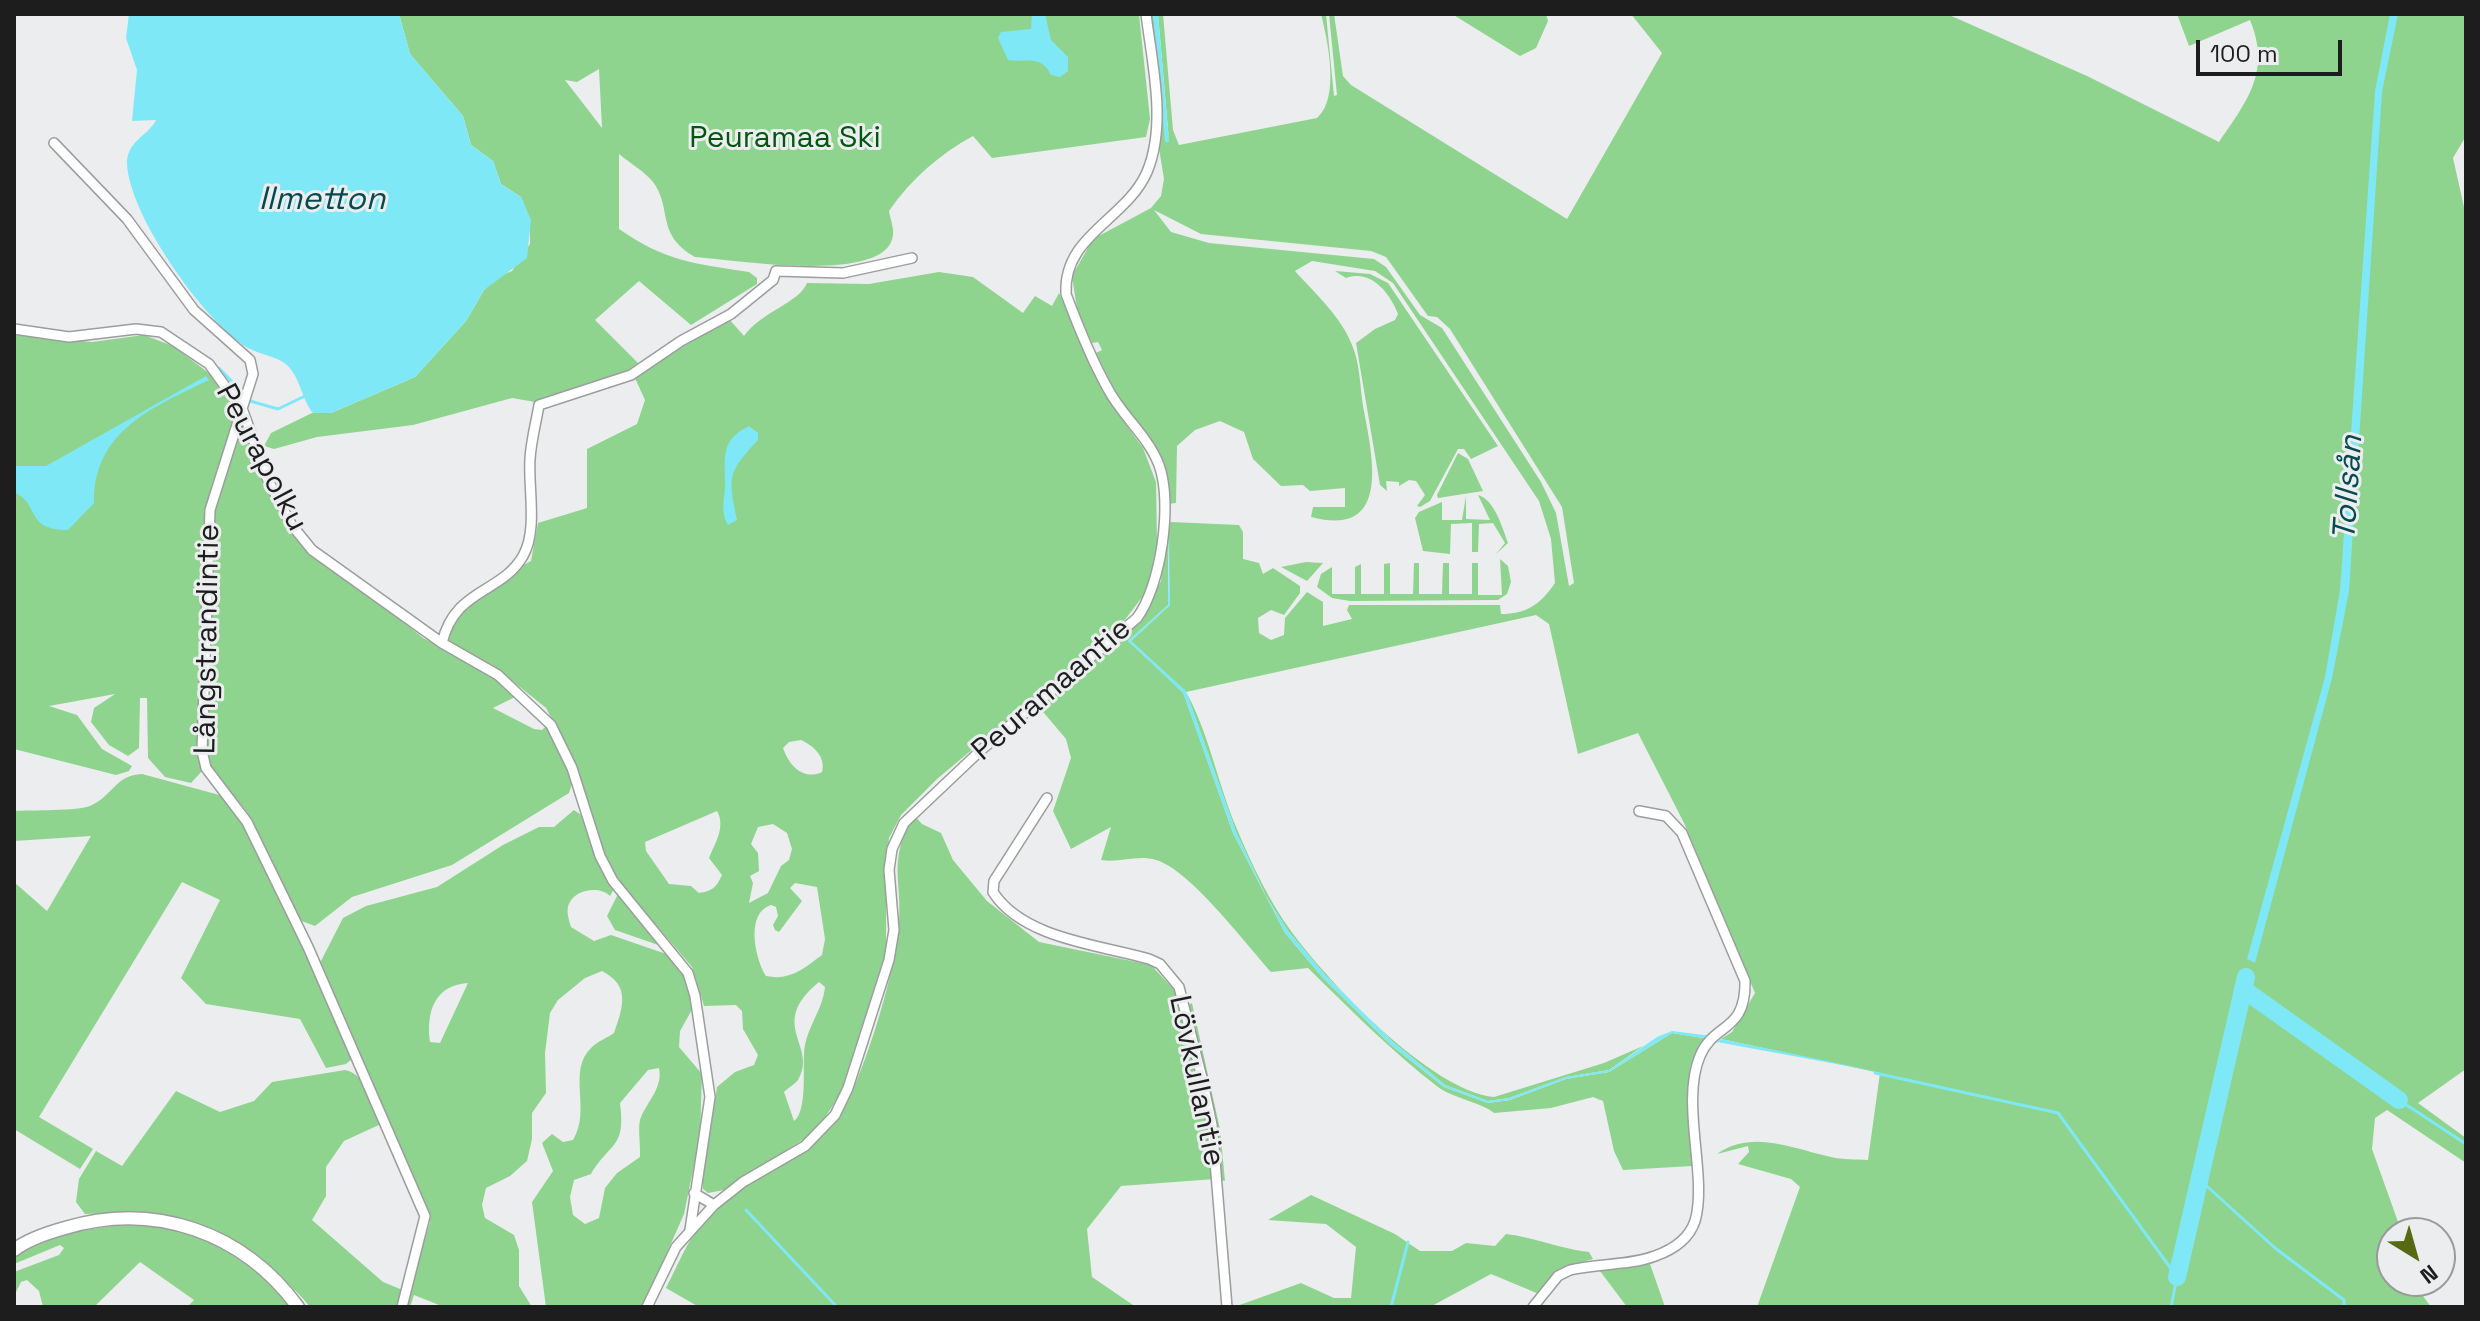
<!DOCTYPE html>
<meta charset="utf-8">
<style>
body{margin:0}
#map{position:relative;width:2480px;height:1321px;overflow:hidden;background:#ecedef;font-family:"Space Grotesk",sans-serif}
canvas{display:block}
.frame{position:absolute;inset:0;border:16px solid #1d1d1e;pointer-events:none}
.north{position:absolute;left:2376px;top:1217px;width:80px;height:80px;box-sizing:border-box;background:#ecedef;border:2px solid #999a9b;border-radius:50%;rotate:143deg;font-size:22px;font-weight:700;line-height:32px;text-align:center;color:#1d1d1e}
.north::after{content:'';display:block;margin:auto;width:28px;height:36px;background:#586914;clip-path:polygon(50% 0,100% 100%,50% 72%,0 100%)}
.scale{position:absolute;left:2196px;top:40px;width:146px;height:36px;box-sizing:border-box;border:4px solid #1d1d1e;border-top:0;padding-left:10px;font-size:24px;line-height:28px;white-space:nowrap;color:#1d1d1e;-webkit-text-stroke:6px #ecedef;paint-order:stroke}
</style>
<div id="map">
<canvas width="2480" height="1321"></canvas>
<div class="frame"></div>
<div class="north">N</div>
<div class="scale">100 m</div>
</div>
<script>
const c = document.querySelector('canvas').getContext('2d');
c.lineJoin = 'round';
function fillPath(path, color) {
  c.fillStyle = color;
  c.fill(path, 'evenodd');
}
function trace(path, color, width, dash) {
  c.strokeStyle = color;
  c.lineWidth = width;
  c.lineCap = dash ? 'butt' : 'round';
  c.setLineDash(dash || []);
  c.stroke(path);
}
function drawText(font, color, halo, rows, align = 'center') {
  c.font = font + ' "Space Grotesk",sans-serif';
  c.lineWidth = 6;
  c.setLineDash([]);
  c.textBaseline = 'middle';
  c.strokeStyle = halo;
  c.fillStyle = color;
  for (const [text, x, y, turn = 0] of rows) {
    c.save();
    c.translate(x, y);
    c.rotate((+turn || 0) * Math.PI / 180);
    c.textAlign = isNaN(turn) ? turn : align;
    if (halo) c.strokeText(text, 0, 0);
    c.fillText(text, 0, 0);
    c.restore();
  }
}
fillPath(new Path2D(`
 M399,14h740l11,105 -4,18 -154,21 -19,-22c-33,18 -62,43 -84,75 1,7 5,17 4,24 -5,51 -165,24 -198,22 -40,-23 -22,-48 -42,-75 -8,-10 -23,-19 -34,-28v75c48,33 74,34 130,43l8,6v6l-66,41 -52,-44 -44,39 43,43 -14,10 -89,29 -23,-4 -99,27 -96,12 -43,12 -10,-3 7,-13 41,-20h19l84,-36 51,-56 18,-31 13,-13 15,-6 18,-27v-24l-9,-23 -20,-13 -8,-23 -22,-16 -8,-29 -53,-62zM599,69l3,59 -37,-48 12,2z
 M1150,14h3l16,127 -11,-127h5l10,116 6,15 138,-27c23,-20 11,-76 4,-104h5l8,82 3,-1 -8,-81h5l9,62 8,9 216,134 95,-166 -31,-39h316l140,62 132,66c29,-42 52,-71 31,-122l-61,26 -12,-32h289v122l-13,22 13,58v853l-48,34 48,35v25l-79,-53 -12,8 -3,31 30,84h-10v48h20l19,26h-674l43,-120 -9,-8 -53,-15 11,-12 -1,-6 -31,8c36,-25 76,-5 114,3 12,3 25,2 37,3l12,-87 -159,-34 11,-7 23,-39 -71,-170 -46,-90 -60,21 -29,-130 -13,-9 -350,77c23,41 32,93 51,137 14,34 32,72 54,102 37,51 140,160 203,166l110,-34 39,-17 -34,24 -43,7 -57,21 -21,3 -43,-16 -52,-43 -67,-66 -38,-45 -22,-35 -30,-64 -50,-140 -55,-51 39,-36 -2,-76v76l-40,36 55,51 50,141 52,100 38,45 68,67 53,42 44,16 22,-3 56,-21 43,-7 63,-39 37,6 -19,50 2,77 -69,4 -9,-19 -11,-50 -10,-4 -42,11 -57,5c-11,-10 -39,-14 -56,-26 -47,-36 -88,-78 -130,-119l-37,4c-25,-28 -82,-103 -115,-112 -18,-6 -35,3 -55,0l10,-33 -40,22 -18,-38 18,-53 -5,-19 -27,-32 104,-92 18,-34 5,-53 5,-6 68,3 4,7v27l16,4 4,11 10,-6 27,18v7l-16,22 -13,-5 -13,8 1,15 12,7 13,-5 1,-17 22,-26 16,10v24l29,-7 -5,-9 2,-5h151l1,9c25,0 39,-9 54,-31l-4,-44 -12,-38 -146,-218 -18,-12 -63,-10 -17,10c20,22 47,47 57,74 8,18 8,42 11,61 9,48 30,133 -52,111l2,-10h32v-19l-35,3 -7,-6 -22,1 -28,-27 -9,-27 -24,-11 -25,9 -18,16 -1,57 -8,1 -13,-55 -40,-58 -19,-38 6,-3 -4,-8 -6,1 -15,-34 -5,-33 21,-37 58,-31 10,-12 3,-17 -6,-37zM1154,210l47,24 170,17 15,6 42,59 9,1 13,12 112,178 12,76 -5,3 -13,-73 -15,-31 -99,-154 -22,-13 -34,-48 -12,-8 -165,-16 -38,-11z
 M1452,14h94l2,7 -12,27 -16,8z
 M1335,271l35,3 18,9 110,163 -27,13 -7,-10h-6l-28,52 -10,6 -3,-1 8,-11 -9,-14 -7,-1 -10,6v-4l-13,-1 1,10 -7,-6 -24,-142 19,-14 20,-9 3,-6c-8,-20 -26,-45 -52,-36z
 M939,272l34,5 50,36 12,-17 17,10 7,-13 48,105 36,50 13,34 1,60 -8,46 -28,37 -184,154 -36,36 -12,23 -3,32v81l-46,144 -25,37 -91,58 -16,3 -5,-4v-12l14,-90 18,-15 19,-7 4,-10 -15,-26 -1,-18 -6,-6 -32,1 -12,-39 -70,-82 -17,-29 -33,-100 -26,-48 -52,-42 -46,-23c2,-38 52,-66 83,-82l7,-38 49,-15v-59l50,-25 8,-24 -11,-24 95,-57 15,17c18,-25 55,-33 63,-53l62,1zM801,740c13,6 25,17 21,32 -19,9 -33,-7 -39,-24l6,-6zM717,811c9,16 -2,32 -8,47l13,17c-6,13 -10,16 -23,18l-8,-7 -22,-2 -23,-33 -1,-9zM773,824l14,9 5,16 -3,11 -8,6 -13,27 -19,10 4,-20 -3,-7 9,-5 -1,-18 -7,-9 7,-17zM795,883l22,4 8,52 -3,16c-19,14 -32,26 -56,21 -11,-17 -21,-63 5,-71l5,2 2,9 -5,9 2,5 4,2 23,-31 -12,-13zM819,982l6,5c-2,23 -20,42 -21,67 -1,16 3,58 -10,67l-10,-29c4,-4 11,-8 14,-12 21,-34 -32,-55 21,-98z
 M14,334l78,8 52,-7 29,11 45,34 20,28 41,107 14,18 130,105 63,33 31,25 -24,12 41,21 8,1 6,-6 25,56 -4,13 -117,72 -100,32 -37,29 -16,-6 -52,-108 -41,-52 -5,-44 1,55 -11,12 -26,-6 -17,-19 -1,-60h-7l-1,50 -11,8 -19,-11 -18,-23 3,-14 21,-14 -66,12 28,9 25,34 30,17 -3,5 -13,4 -102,-26z
 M1458,453l10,6 15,32 -45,7 -1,-3z
 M1478,495c17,5 24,32 30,48l-12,11 9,-11 -12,-20 -14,1 -1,28h-6v-29l-21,1 -1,30 -27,-3 -8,-33 4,-6 23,-10v18h20l4,-24v23l24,1z
 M1500,559l8,7 3,16 -4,12 -9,6 -148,1 -18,-3 -15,-11 4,-13 11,-7v27h23v-27l6,-3v30h23v-30l6,-1v31h23l1,-31h5v31h23l1,-31h6v31h23v-31h6v32h24z
 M1306,562l17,1 -16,18 -26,-14z
 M142,774l81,22 20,26 63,125 47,111 -7,6 -20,4 -26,-49 -94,-15 -25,-26 39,-78 -38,-18 -143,235 54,32 -13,20 -66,-40v-247l33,29 44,-75 -77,5v-30c16,-1 65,0 76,-5 23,-10 25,-31 52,-32z
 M574,810l10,7 31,70 -5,9c-10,-10 -33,-7 -40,6 -5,7 -1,18 1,25l23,14 17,-6 61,21 13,19 9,31 -14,25 -1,16 23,27 -2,62 -16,78 -41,93h-97l-14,-105 21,-31 -11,-28 10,-9 11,8 10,-2c19,-31 -7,-69 19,-93 6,-6 15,-9 22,-14 9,-26 17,-47 -12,-62l-17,7 -27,22 -8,13 -5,40 1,40 -14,20v26l-5,22 -17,15 -24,12 -4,17 3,13 29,17 5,15v36l13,21h-88l-30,-12 -4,12h-5l25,-85 -110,-259 23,-45 23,-12 71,-19 66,-42 36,-18h15zM468,983l-28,60 -10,-1c-4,-29 4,-57 38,-59zM659,1068c4,19 -11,33 -18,49 -4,9 0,29 -1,40l-23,16 -12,15 -6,30 -14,6 -12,-9 -3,-18 4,-17 17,-6c19,-32 35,-25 29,-71l28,-33z
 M914,815l8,9 19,9 12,27 34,41 52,41 112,23 26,28 32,131 6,55 -94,7 -34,43 5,48 44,30h-437l-33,-19c12,-23 21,-48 39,-68 47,-49 119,-63 148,-130 20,-49 38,-106 45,-158 7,-48 -13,-68 16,-117z
 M618,894l46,53 -49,-17 -8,-14z
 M1192,1003l28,126 5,52 -4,-1 -4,-49 -29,-126z
 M345,1070c22,4 28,36 36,54l-37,17 -7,10 -11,16v29l-14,24 71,62 22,9 -4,16h-91c-10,-13 -23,-24 -35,-35 -59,-55 -113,-61 -190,-58l-9,-12 3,-23 17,-28 26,15 54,-75 44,21 34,-11 18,-19z
 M1311,1195l84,39 25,17h32l14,-8 29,3 11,-12c28,3 54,15 83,18l4,7 -21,6 -33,29 -48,-20 -61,33h-196l67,-24 33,15h17l5,-51 -30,-23 -58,-4z
 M139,1224c74,11 103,28 153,83h-105l7,-7 -54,-38 -46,45h-51l-4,-16 -12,-11 -6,2 -7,14v-24l45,-17 5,-7 -4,-3 -46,19v-7c39,-23 80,-31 125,-33z
 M1649,1261l16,46h-38l-30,-40z`), '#8ed48e');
fillPath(new Path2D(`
 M129,14h270l11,40 53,62 8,29 22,16 8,23 20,13 10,23 -4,38 -43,32 -18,31 -51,56 -84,36h-18c-12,-15 -12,-34 -26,-48 -10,-9 -27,-10 -39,-17 -43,-25 -120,-134 -121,-185 0,-22 21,-27 29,-43l-24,1 5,-51 -11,-32z
 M1032,14h13l6,26 17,17v14l-8,6 -9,-2c-10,-21 -25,-12 -43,-15l-10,-22 3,-6 30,-3z
 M1153,14h5l11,128h-4z
 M2390,14h8l-16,78 -33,499 -17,87 -77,285 -8,-4 78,-282 15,-87 35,-499z
 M206,376l3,4c-56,27 -116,51 -115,123l-26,27c-43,0 -27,-25 -54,-38v-26h32z
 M749,426l9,7v7c-31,33 -30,37 -21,80l-9,5c-9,-16 -2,-28 -3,-44 0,-26 -4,-41 24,-55z
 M1169,529l1,76 -39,36 55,50 50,141 30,64 22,35 38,45 67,66 52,43 43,16 21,-3 57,-21 43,-7 48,-33 15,-6 40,5 -3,3 -37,-6 -63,39 -43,7 -56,21 -23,3 -43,-16 -53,-42 -68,-67 -38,-45 -52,-100 -50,-140 -55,-52 40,-36z
 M1721,1039l159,33 -163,-30z`), '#7fe8f7');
trace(new Path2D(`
 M219,368l21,22
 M250,401l28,8 25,-12
 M1875,1073l183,40 119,164 -6,30
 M2399,1100l67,44
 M2199,1179l76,69 69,52v7
 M746,1210l91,97
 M1391,1307l17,-65`), '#7fe8f7', 3);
trace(new Path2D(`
 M2243,989l156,111
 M2177,1277l69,-300`), '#7fe8f7', 18);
const street = new Path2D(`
 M54,143l73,76 67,91 56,50 3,14 -43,136 -8,241 4,17 41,54 61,125 117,269 -23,91
 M14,329l55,8 67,-8 25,3 48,32 34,47 24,67 24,46 21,26 130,93
 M1047,798l-53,83 -1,11c30,47 108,53 156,67l11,5 19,23 22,87 11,51 15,182
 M694,1193l20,12
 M690,1230l20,-133 -15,-101 -7,-23 -75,-92 -13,-25 -28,-88 -21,-43 -53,-50 -56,-32c13,-55 59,-49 81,-87 15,-26 5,-68 7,-97 1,-18 6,-36 9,-54l92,-30 50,-34 50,-27 42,-34 3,-9 67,2 69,-15
 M647,1307l29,-60 38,-42 29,-23 62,-36 30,-31 13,-27 41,-128 5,-30 -5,-60 3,-21 12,-26 76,-72 157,-133c24,-32 36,-115 22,-153 -11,-29 -37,-49 -51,-76 -17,-30 -30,-63 -42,-95 -3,-59 60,-74 81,-122 20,-48 5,-109 -1,-158
 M1533,1307l25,-31 12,-6c28,-7 58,-4 85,-14 17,-6 34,-17 40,-35 13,-44 -15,-118 5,-165 14,-34 46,-23 45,-75l-63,-148 -16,-17 -27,-5`);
const secondary = new Path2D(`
 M14,1250c14,-11 33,-17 51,-22 89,-27 178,4 233,79`);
trace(street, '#9c9d9e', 12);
trace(secondary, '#9c9d9e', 15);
trace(street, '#fff', 9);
trace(secondary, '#fff', 12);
drawText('30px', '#035510', '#ecedef', [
 ["Peuramaa Ski",785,139]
]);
drawText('30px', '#1d1d1e', '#ecedef', [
 ["Peurapolku",261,458,62],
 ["Långstrandintie",208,639,-89],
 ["Peuramaantie",1052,690,-41],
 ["Lövkullantie",1196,1081,78]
]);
drawText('italic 32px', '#064a51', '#ecedef', [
 ["Ilmetton",322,200],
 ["Tollsån",2349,488,-86]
]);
</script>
